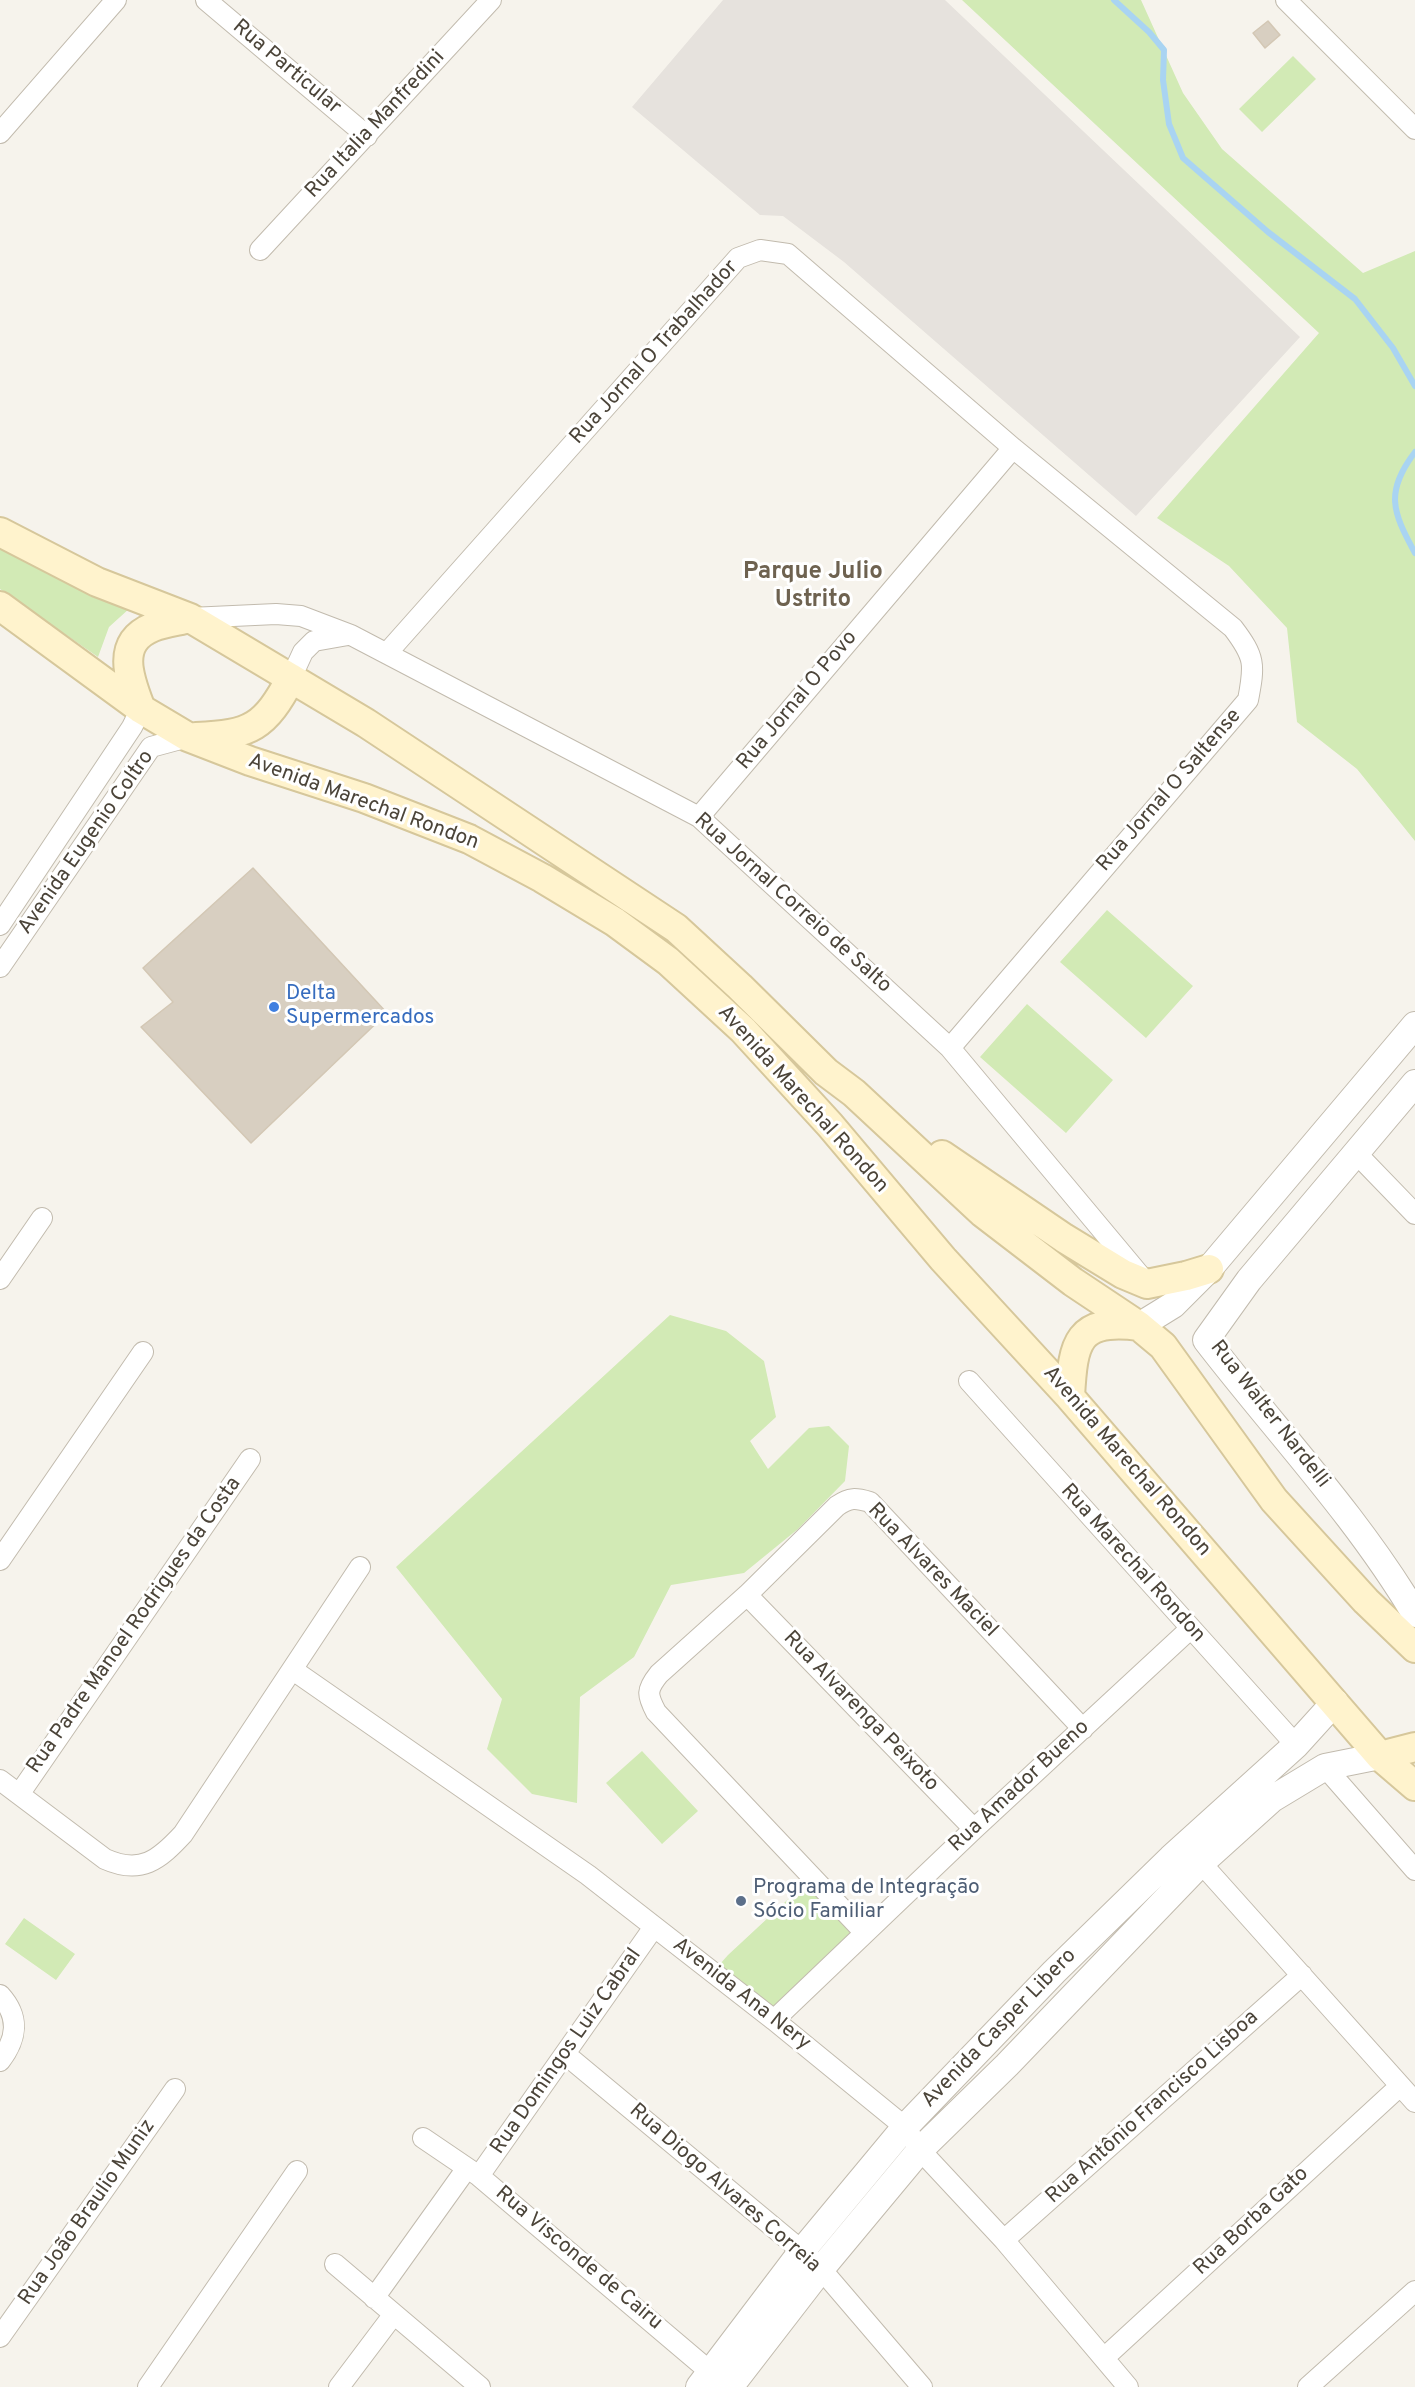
<!DOCTYPE html>
<meta charset="utf-8">
<style>
body{margin:0}
canvas{display:block;background:#f6f3ec}
</style>
<canvas width="1415" height="2387"></canvas>
<script>
const c = document.querySelector('canvas').getContext('2d');
c.lineJoin = 'round';
function fillPath(path, color) {
  c.fillStyle = color;
  c.fill(path, 'evenodd');
}
function trace(path, color, width, dash) {
  c.strokeStyle = color;
  c.lineWidth = width;
  c.lineCap = dash ? 'butt' : 'round';
  c.setLineDash(dash || []);
  c.stroke(path);
}
function drawText(font, color, halo, rows, align = 'center') {
  c.font = font + ' Overpass,sans-serif';
  c.lineWidth = 6;
  c.setLineDash([]);
  c.textBaseline = 'middle';
  c.strokeStyle = halo;
  c.fillStyle = color;
  for (const [text, x, y, turn = 0] of rows) {
    c.save();
    c.translate(x, y);
    c.rotate((+turn || 0) * Math.PI / 180);
    c.textAlign = isNaN(turn) ? turn : align;
    if (halo) c.strokeText(text, 0, 0);
    c.fillText(text, 0, 0);
    c.restore();
  }
}
fillPath(new Path2D(`
 M723,0h222l355,337 -164,179 -292,-254 -61,-46 -23,-1 -128,-108z`), '#e6e2dd');
fillPath(new Path2D(`
 M962,0h179l42,93 39,56 141,124 52,-22v590l-58,-72 -60,-47 -10,-94 -58,-62 -72,-48 162,-185z
 M1293,56l23,23 -54,53 -23,-23z
 M0,538l130,70 -21,19 -11,30 -98,-68z
 M1107,910l86,76 -47,52 -86,-76z
 M1027,1004l86,76 -47,53 -86,-76z
 M670,1315l56,16 38,30 12,56 -26,24 18,28 41,-41 20,-2 20,20 -4,35 -47,48 -54,44 -73,12 -37,72 -54,40 -3,106 -45,-9 -45,-45 15,-50 -106,-132z
 M642,1751l56,60 -36,33 -56,-61z
 M812,1877l53,56 -91,87 -62,-47 16,-18z
 M24,1918l51,36 -19,26 -51,-36z`), '#d2eab5');
trace(new Path2D(`
 M1114,0l35,32 15,18 -1,30 6,44 14,34 85,74 87,67 38,49 22,38
 M1415,452c-30,40 -23,59 0,101`), '#a9d4f2', 6);
const building = new Path2D(`
 M1268,21l12,14 -15,13 -12,-15z
 M253,868l134,145 -136,130 -110,-116 32,-25 -30,-34z`);
fillPath(building, '#d8cfc1');
trace(building, '#d3c7b4', 1.5);
const minor = new Path2D(`
 M206,0l161,136
 M1286,0l129,129
 M0,133l116,-133
 M260,250l231,-250
 M190,618l86,-4 25,2 50,19 348,182 251,231 193,231
 M387,653l351,-395 22,-8 28,4 225,194 220,180c22,29 22,36 15,72l-298,348
 M291,678l12,-26 11,-11 34,-6
 M699,817l314,-369
 M0,925l132,-198 9,-18
 M0,967l151,-220 37,-10
 M1356,1153l59,61
 M0,1279l42,-61
 M969,1381l327,364
 M0,1560l143,-208
 M747,1595l227,234
 M293,1670l295,205 186,145 131,107 15,23 84,90 124,147
 M1325,1767l90,103
 M0,1780l105,79c36,16 54,1 78,-25l177,-267
 M20,1793l230,-334
 M1201,1863l214,239
 M865,1933l-209,-221c-9,-17 -10,-22 3,-38l88,-79 90,-89c13,-9 19,-8 33,-4l213,227
 M0,1995c20,22 17,44 0,66
 M774,2020l200,-191 216,-200
 M565,2054l237,197 19,18 101,118
 M423,2138l56,38 242,205
 M479,2176l175,-249
 M1004,2240l298,-265
 M335,2264l145,123
 M374,2298l93,-130
 M0,2337l175,-248
 M1104,2358l296,-272
 M148,2387l149,-216
 M339,2387l55,-73
 M1308,2387l107,-96`);
const tertiary = new Path2D(`
 M1415,1083l-166,197 -43,60c70,91 150,175 209,274
 M1139,1326l34,-21 36,-36 206,-244
 M699,2387l103,-136 103,-124 149,-155 117,-114 125,-113 39,-43
 M730,2387l91,-118 99,-119 87,-85 194,-202 71,-64 53,-32 55,-11`);
const secondary = new Path2D(`
 M0,532l97,50 93,36 176,105 310,205 64,59 86,85 28,21 129,120 90,69 66,44 24,20 111,154 92,101 49,47
 M0,606l141,103 47,28 62,24 114,37 105,41 73,39 73,44 53,39 75,69 87,95 113,134 127,138 310,359 35,30
 M141,709c-11,-29 -27,-66 12,-82 11,-4 25,-6 37,-9
 M196,737c55,-2 69,-10 95,-59
 M942,1155l122,83 59,36 24,10 39,-8 23,-7
 M1070,1397c3,-55 7,-79 69,-71
 M1380,1756l35,-9`);
trace(minor, '#c2bbae', 22);
trace(tertiary, '#c2bbae', 28);
trace(secondary, '#d6c79b', 32);
trace(minor, '#fff', 20);
trace(tertiary, '#fff', 26);
trace(secondary, '#fff3cd', 28);
for (const [x, y, r, color] of [
 [274,1007,6,"#3f7fe0"],
 [741,1901,6,"#5c6f8a"]
]) {
  const dot = new Path2D();
  dot.arc(x, y, r, 0, 2 * Math.PI);
  c.fillStyle = color;
  c.fill(dot);
  trace(dot, '#fff', 2);
}
drawText('21px', '#4b4439', '#fff', [
 ["Rua Particular",286,68,40],
 ["Rua Italia Manfredini",376,125,-47],
 ["Rua Jornal O Trabalhador",655,353,-48],
 ["Rua Jornal O Povo",798,701,-50],
 ["Rua Jornal O Saltense",1170,791,-49],
 ["Avenida Marechal Rondon",363,803,20],
 ["Avenida Eugenio Coltro",87,843,-55],
 ["Rua Jornal Correio de Salto",792,904,42],
 ["Avenida Marechal Rondon",802,1100,48],
 ["Rua Walter Nardelli",1269,1415,52],
 ["Avenida Marechal Rondon",1126,1462,49],
 ["Rua Marechal Rondon",1132,1564,48],
 ["Rua Alvares Maciel",932,1571,46],
 ["Rua Padre Manoel Rodrigues da Costa",135,1626,-55],
 ["Rua Alvarenga Peixoto",860,1712,46],
 ["Rua Amador Bueno",1020,1787,-43],
 ["Avenida Ana Nery",741,1995,38],
 ["Avenida Casper Libero",1000,2029,-46],
 ["Rua Domingos Luiz Cabral",567,2052,-55],
 ["Rua Antônio Francisco Lisboa",1153,2108,-42],
 ["Rua Diogo Alvares Correia",724,2189,41],
 ["Rua João Braulio Muniz",88,2213,-55],
 ["Rua Borba Gato",1252,2222,-43],
 ["Rua Visconde de Cairu",578,2259,40]
]);
drawText('21px', '#366cbe', '#fff', [
 ["Delta",286,995],
 ["Supermercados",286,1019]
], 'left');
drawText('21px', '#4e5e75', '#fff', [
 ["Programa de Integração",753,1889],
 ["Sócio Familiar",753,1913]
], 'left');
drawText('bold 24px', '#6e6250', '#fff', [
 ["Parque Julio",813,573],
 ["Ustrito",813,601]
]);
</script>
